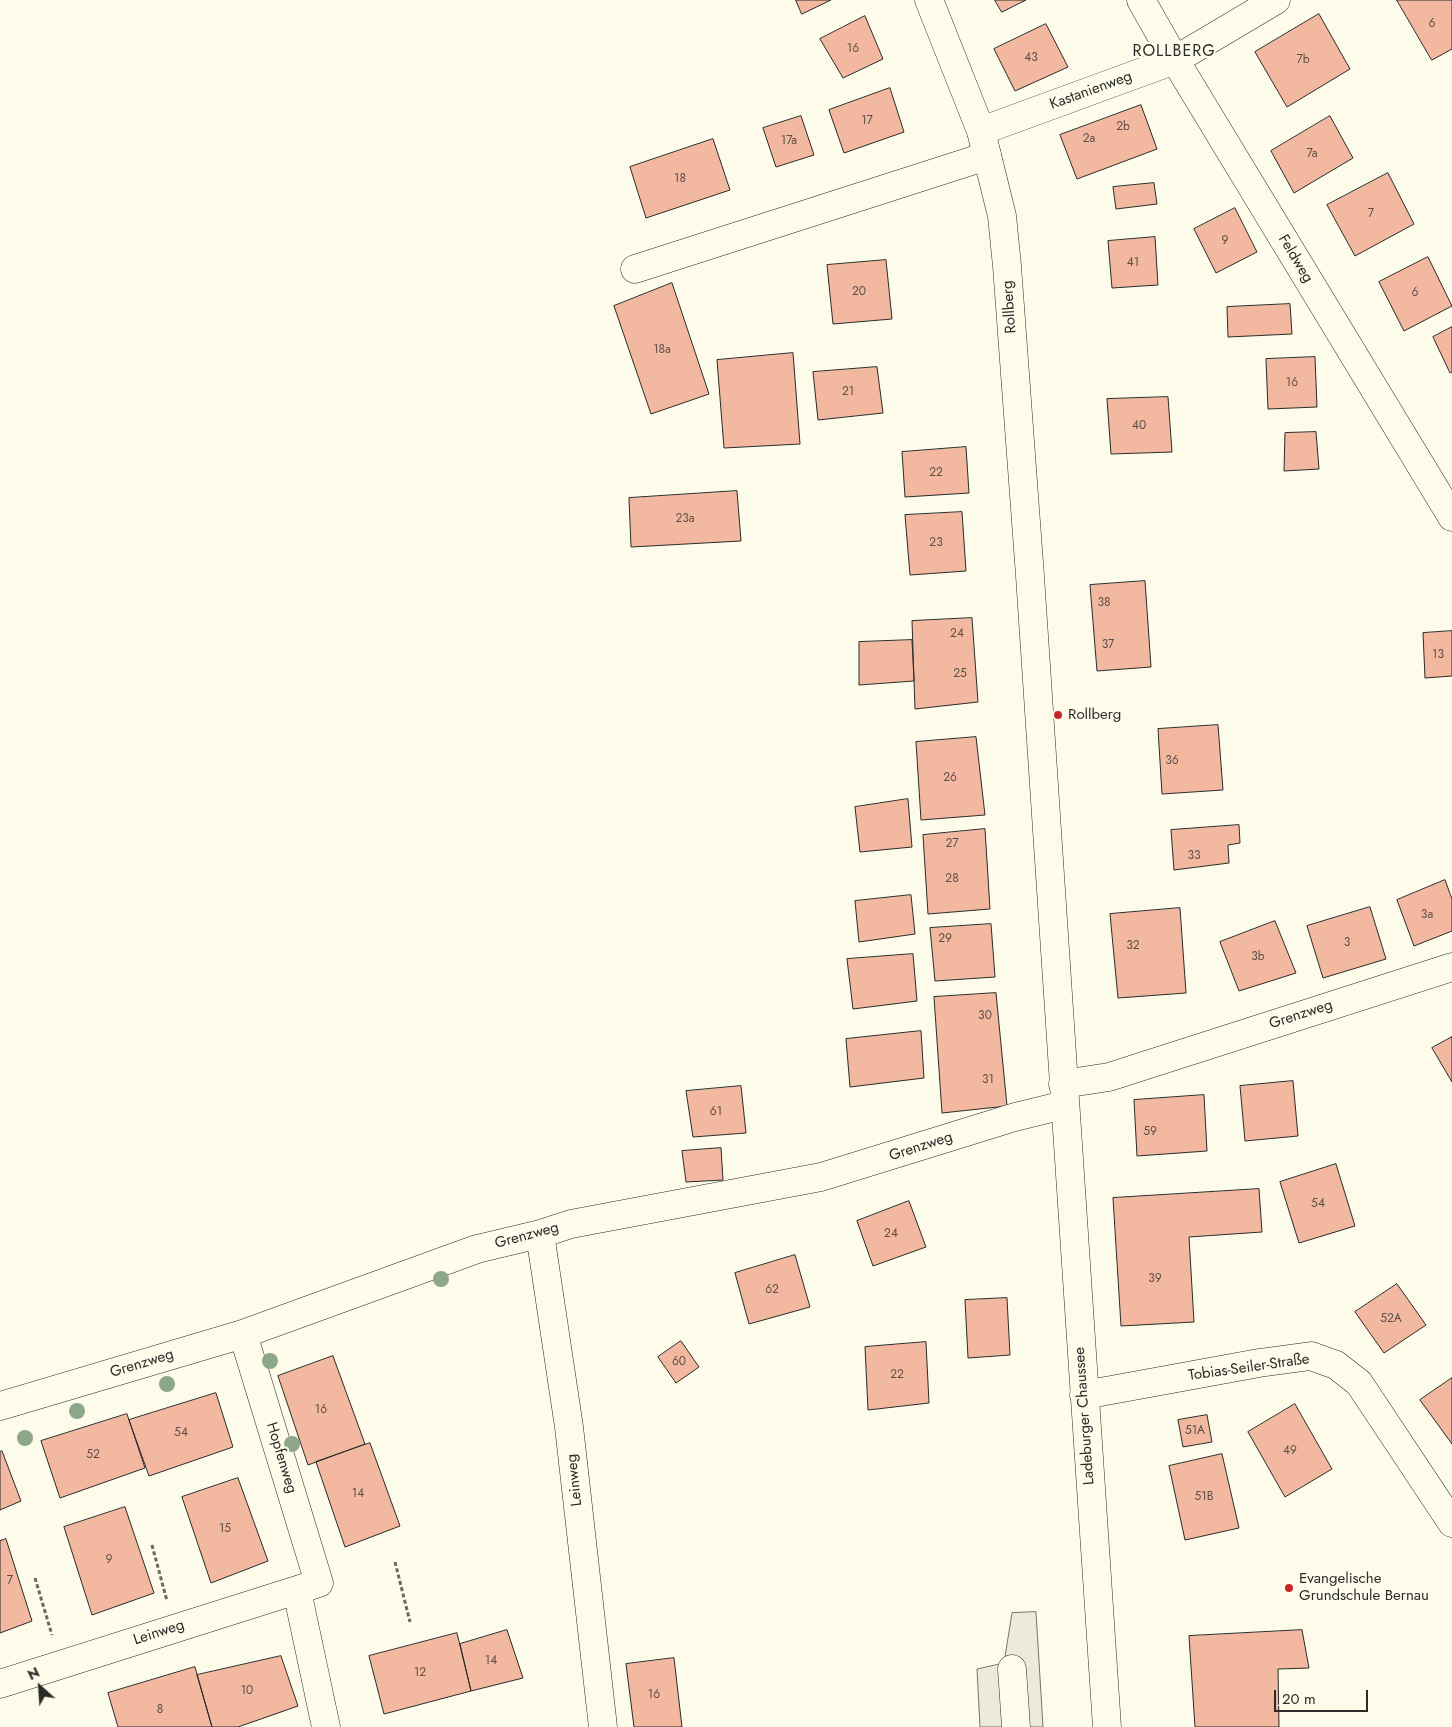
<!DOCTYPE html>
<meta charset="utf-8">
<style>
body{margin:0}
#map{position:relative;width:1452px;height:1727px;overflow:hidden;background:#fdfbea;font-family:Jost,sans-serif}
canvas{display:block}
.north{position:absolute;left:15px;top:1662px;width:50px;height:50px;-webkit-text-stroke:4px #fdfbea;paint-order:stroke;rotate:334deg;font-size:14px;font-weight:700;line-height:20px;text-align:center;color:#2b2b2b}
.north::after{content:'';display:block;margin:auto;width:18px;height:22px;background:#2b2b2b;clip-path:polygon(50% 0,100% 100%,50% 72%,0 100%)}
.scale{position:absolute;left:1274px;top:1690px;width:94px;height:22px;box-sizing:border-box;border:2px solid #2b2b2b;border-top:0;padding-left:6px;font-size:15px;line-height:18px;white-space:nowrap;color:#2b2b2b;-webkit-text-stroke:4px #fdfbea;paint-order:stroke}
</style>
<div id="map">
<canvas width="1452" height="1727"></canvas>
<div class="north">N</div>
<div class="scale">20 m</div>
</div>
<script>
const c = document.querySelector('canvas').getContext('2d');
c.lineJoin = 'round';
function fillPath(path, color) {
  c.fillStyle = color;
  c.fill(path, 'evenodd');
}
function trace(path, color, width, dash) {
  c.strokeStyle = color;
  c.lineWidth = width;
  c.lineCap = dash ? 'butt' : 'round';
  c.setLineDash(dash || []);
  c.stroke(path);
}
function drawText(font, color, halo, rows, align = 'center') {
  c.font = font + ' Jost,sans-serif';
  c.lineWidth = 4;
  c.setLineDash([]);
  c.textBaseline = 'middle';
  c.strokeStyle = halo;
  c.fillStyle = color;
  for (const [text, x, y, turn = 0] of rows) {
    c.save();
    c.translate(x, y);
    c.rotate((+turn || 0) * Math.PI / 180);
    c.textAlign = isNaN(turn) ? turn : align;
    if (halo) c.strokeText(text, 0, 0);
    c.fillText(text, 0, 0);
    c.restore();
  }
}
const parking = new Path2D(`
 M1036,1612l7,115h-63l-3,-58 27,-6 8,-50z`);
fillPath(parking, '#eceadb');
trace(parking, '#74746e', 1);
const building = new Path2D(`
 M796,0h35l-29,14z
 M995,0h31l-24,12z
 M1397,0h55v49l-20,11z
 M1319,14l31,55 -63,38 -32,-55z
 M865,16l18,43 -40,19 -23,-39z
 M1046,24l22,43 -53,24 -21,-42z
 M890,88l14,44 -60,21 -15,-43z
 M1141,105l16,44 -80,30 -17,-44z
 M801,116l13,39 -38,12 -13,-39z
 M1330,116l23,42 -59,35 -23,-42z
 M713,139l17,51 -84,28 -16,-51z
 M1388,173l26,51 -59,32 -28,-51z
 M1154,183l3,21 -41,5 -3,-22z
 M1235,208l22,44 -41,21 -22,-44z
 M1155,237l3,48 -46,3 -4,-47z
 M1428,257l24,49 -48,25 -25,-49z
 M886,260l6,59 -59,5 -6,-59z
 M672,283l37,111 -58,20 -37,-108z
 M1290,304l2,30 -64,3 -1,-30z
 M1452,327v45l-2,1 -17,-36z
 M793,353l7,91 -76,4 -7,-88z
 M1315,357l2,50 -49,2 -2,-50z
 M877,367l6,46 -65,7 -5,-48z
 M1168,397l4,55 -61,2 -4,-55z
 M1316,432l3,37 -35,2 1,-38z
 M966,447l3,46 -64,4 -3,-45z
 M737,491l4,50 -110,6 -2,-49z
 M962,512l4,59 -56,4 -5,-60z
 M1145,581l6,86 -54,4 -7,-86z
 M972,618l6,84 -63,7 -3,-88z
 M1452,631v45l-27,2 -2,-45z
 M912,640l2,41 -55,4v-43z
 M1218,725l5,65 -61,4 -4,-65z
 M976,737l9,78 -64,5 -5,-78z
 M908,799l4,48 -52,5 -5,-45z
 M1239,825l1,18 -12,2 1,18 -55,7 -3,-40z
 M985,829l5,80 -62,5 -5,-79z
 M1445,880l7,19v32l-38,15 -17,-46z
 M911,895l4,39 -56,8 -4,-41z
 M1370,907l16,52 -63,19 -16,-52z
 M1180,908l6,85 -68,5 -8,-84z
 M1275,921l21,52 -57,18 -19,-49z
 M991,924l4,53 -60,4 -5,-53z
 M913,954l4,47 -64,8 -6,-50z
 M996,993l11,113 -65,7 -8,-116z
 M921,1031l3,47 -74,9 -4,-48z
 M1452,1037v45l-20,-34z
 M1293,1081l5,55 -53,5 -5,-55z
 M741,1086l5,47 -53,4 -7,-46z
 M1204,1095l3,56 -70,5 -3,-56z
 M721,1148l2,32 -37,2 -4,-31z
 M1336,1164l19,62 -56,17 -19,-61z
 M1259,1189l3,43 -73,5 5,85 -73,4 -8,-128z
 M909,1201l17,46 -53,19 -16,-45z
 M795,1255l15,52 -61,17 -14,-51z
 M1397,1284l29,41 -42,28 -29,-41z
 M1007,1298l3,57 -42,3 -3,-58z
 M681,1341l18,26 -23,16 -18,-26z
 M926,1342l3,61 -61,7 -3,-63z
 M333,1356l32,88 -57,21 -30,-89z
 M1452,1378v66l-32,-44z
 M216,1393l17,54 -84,29 -20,-56z
 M1295,1404l37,65 -47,28 -37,-65z
 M127,1414l18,54 -85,30 -19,-57z
 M1207,1415l5,27 -29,5 -5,-27z
 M370,1443l30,83 -55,21 -29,-85z
 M2,1451l19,50 -21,9v-58z
 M1222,1454l17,74 -54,12 -16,-74z
 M238,1478l30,83 -57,22 -29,-86z
 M125,1507l29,86 -62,22 -28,-88z
 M6,1539l26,82 -32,12v-92z
 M507,1630l16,48 -52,13 -11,-47z
 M1302,1630l7,38 -31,1 1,58h-84l-6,-91z
 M457,1633l14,58 -87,23 -15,-58z
 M281,1656l17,50 -60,21h-26l-15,-52z
 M674,1658l8,69h-48l-8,-63z
 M195,1667l17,60h-94l-10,-34z`);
fillPath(building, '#f2b8a0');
trace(building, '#2b2b2b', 1);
const minor = new Path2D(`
 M1141,0l34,60 277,457
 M981,131l194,-71 101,-60
 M635,269l352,-113
 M1063,1084l46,-7 343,-110
 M540,1234l29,193 34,300
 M1084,1395l175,-32 52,-7 25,9 23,18 93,140
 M0,1406l243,-72 234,-85 63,-15 31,-10 250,-47 194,-60 49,-12
 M297,1591l29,136
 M1012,1669l4,58
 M0,1684l319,-101 -76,-249`);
const major = new Path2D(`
 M929,0l52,131 21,85 5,50 23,310 77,1151`);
trace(minor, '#2b2b2b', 29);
trace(major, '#2b2b2b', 29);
trace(new Path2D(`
 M152,1545l15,56
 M395,1562l15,60
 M35,1578l17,57`), '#6a6964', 3, [4, 2.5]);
trace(minor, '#fdfbea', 28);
trace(major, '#fdfbea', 28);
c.fillStyle = '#8ea78a';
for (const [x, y] of [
 [441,1279],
 [270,1361],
 [167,1384],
 [77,1411],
 [25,1438],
 [292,1444]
]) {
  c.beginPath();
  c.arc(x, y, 8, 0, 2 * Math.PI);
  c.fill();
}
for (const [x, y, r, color] of [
 [1058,715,5,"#c62828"],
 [1289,1588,5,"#c62828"]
]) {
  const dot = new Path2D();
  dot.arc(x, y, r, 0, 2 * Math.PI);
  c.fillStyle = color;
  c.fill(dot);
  trace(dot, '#fdfbea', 2);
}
drawText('12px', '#5d4e48', null, [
 ["6",1432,24],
 ["16",853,49],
 ["43",1031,58],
 ["7b",1303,60],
 ["17",867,121],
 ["2b",1123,127],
 ["2a",1089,139],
 ["17a",789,141],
 ["7a",1312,154],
 ["18",680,179],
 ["7",1371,214],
 ["9",1225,241],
 ["41",1133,263],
 ["20",859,292],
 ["6",1415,293],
 ["18a",662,350],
 ["16",1292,383],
 ["21",848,392],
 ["40",1139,426],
 ["22",936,473],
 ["23a",685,519],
 ["23",936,543],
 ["38",1104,603],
 ["24",957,634],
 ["37",1108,645],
 ["13",1438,655],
 ["25",960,674],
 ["36",1172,761],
 ["26",950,778],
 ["27",952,844],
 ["33",1194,856],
 ["28",952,879],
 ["3a",1427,915],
 ["29",945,939],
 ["3",1347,943],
 ["32",1133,946],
 ["3b",1258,957],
 ["30",985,1016],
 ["31",988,1080],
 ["61",716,1112],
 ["59",1150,1132],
 ["54",1318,1204],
 ["24",891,1234],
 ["39",1155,1279],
 ["62",772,1290],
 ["52A",1391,1319],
 ["60",679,1362],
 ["22",897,1375],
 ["16",321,1410],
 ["51A",1195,1431],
 ["54",181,1433],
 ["49",1290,1451],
 ["52",93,1455],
 ["14",358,1494],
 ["51B",1204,1497],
 ["15",225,1529],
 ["9",109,1560],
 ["7",10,1581],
 ["14",491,1661],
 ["12",420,1673],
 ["10",247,1691],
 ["16",654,1695],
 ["8",160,1710]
]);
drawText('15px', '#2b2b2b', '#fdfbea', [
 ["Kastanienweg",1091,91,-20],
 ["Feldweg",1295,259,59],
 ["Rollberg",1010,307,-94],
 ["Grenzweg",1301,1015,-18],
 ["Grenzweg",921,1147,-18],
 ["Grenzweg",527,1236,-15],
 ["Grenzweg",142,1364,-17],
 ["Tobias-Seiler-Straße",1249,1368,-8],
 ["Ladeburger Chaussee",1085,1416,-94],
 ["Hopfenweg",281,1458,73],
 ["Leinweg",575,1480,-96],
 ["Leinweg",159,1633,-18]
]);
drawText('15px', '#2b2b2b', '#fdfbea', [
 ["Rollberg",1068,715],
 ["Evangelische",1299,1579],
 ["Grundschule Bernau",1299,1596]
], 'left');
c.letterSpacing = '1px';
drawText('16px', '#2b2b2b', '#fdfbea', [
 ["ROLLBERG",1174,52]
]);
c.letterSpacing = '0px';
</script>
